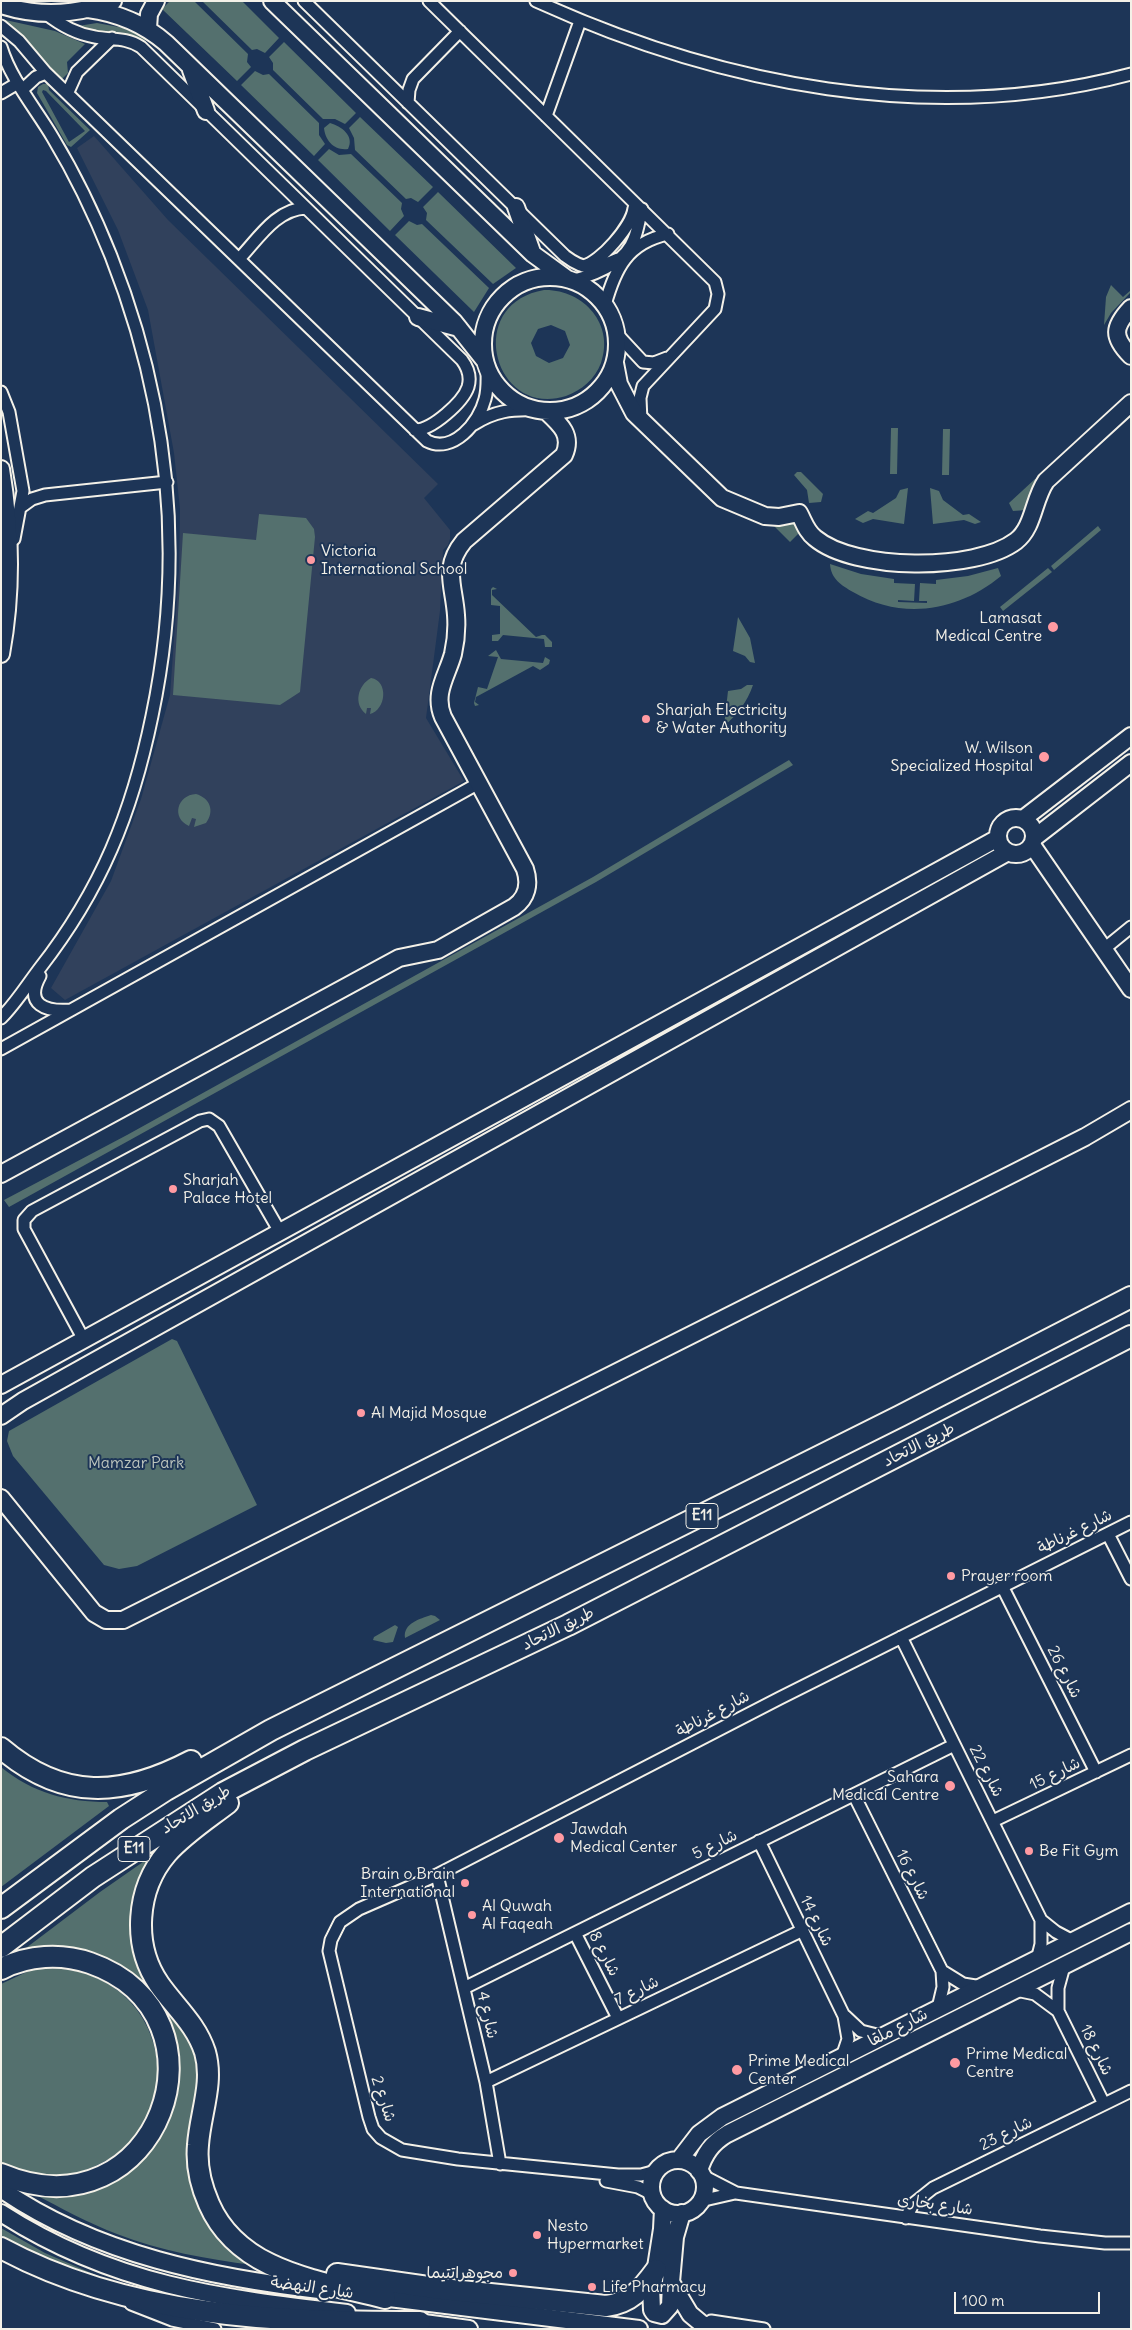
<!DOCTYPE html>
<meta charset="utf-8">
<style>
body{margin:0}
#map{position:relative;width:1132px;height:2330px;overflow:hidden;background:#1d3557;font-family:Delius,sans-serif}
canvas{display:block}
.frame{position:absolute;inset:0;border:2px solid #f4f1e8;pointer-events:none}
.scale{position:absolute;left:954px;top:2292px;width:146px;height:22px;box-sizing:border-box;border:2px solid #f4f1e8;border-top:0;padding-left:6px;font-size:15px;line-height:18px;white-space:nowrap;color:#f4f1e8;-webkit-text-stroke:4px #1d3557;paint-order:stroke}
</style>
<div id="map">
<canvas width="1132" height="2330"></canvas>
<div class="frame"></div>
<div class="scale">100 m</div>
</div>
<script>
const c = document.querySelector('canvas').getContext('2d');
c.lineJoin = 'round';
function fillPath(path, color) {
  c.fillStyle = color;
  c.fill(path, 'evenodd');
}
function trace(path, color, width, dash) {
  c.strokeStyle = color;
  c.lineWidth = width;
  c.lineCap = dash ? 'butt' : 'round';
  c.setLineDash(dash || []);
  c.stroke(path);
}
function drawText(font, color, halo, rows, align = 'center') {
  c.font = font + ' Delius,"Playpen Sans Arabic",sans-serif';
  c.lineWidth = 4;
  c.setLineDash([]);
  c.textBaseline = 'middle';
  c.strokeStyle = halo;
  c.fillStyle = color;
  for (const [text, x, y, turn = 0] of rows) {
    c.save();
    c.translate(x, y);
    c.rotate((+turn || 0) * Math.PI / 180);
    c.textAlign = isNaN(turn) ? turn : align;
    if (halo) c.strokeText(text, 0, 0);
    c.fillText(text, 0, 0);
    c.restore();
  }
}
fillPath(new Path2D(`
 M94,136l74,84 270,264 -14,14 26,32v9l-2,6 -5,5 -3,61 -14,107 38,63 -399,219 -14,-12 60,-107 30,-82 29,-104 9,-125 1,-61 -6,-56 -26,-143 -30,-80 -41,-82z`), '#31415c');
fillPath(new Path2D(`
 M170,1h24l54,53 -1,8 4,5 -14,14 -75,-72z
 M202,1h40l37,37 -14,15 -8,-4 -5,1z
 M1,19l54,12 30,13 -18,18 1,11 -7,7 -60,-58z
 M97,23l27,5 24,12 -7,1 -15,-8 -34,-2 -14,-5z
 M284,42l72,71 -11,11 -10,-5h-12l-50,-49v-7l-4,-6z
 M255,71l8,4 6,-1 50,49v12l6,9 -11,12 -73,-71z
 M43,84h5l1,6 41,40 -19,17 -4,-2 -30,-52 1,-6zM43,90l3,1 39,40 -16,11 -27,-50z
 M360,117l73,70 -15,15 -7,-4 -5,1 -51,-49 -1,-12 -5,-10z
 M330,123c11,3 25,13 18,26 -14,2 -23,-9 -24,-21z
 M329,149l10,6 12,-1 51,49 -1,6 3,7 -14,15 -72,-71z
 M438,192l78,76 -23,16 -67,-64 1,-7 -4,-6z
 M409,221l8,4 5,-1 67,64 -15,24 -79,-77z
 M1111,285l12,12 8,-7v2l-20,21 -7,12 2,-28z
 M544,290c39,-1 71,34 57,73 -6,16 -19,27 -35,33 -72,23 -103,-92 -22,-106zM551,325l14,6 5,14 -7,13 -14,5 -13,-7 -5,-13 7,-14z
 M891,428h7l-1,46h-7z
 M943,429h7l-1,46h-7z
 M797,472h4l22,22 -2,8 -12,1 -2,-13 -13,-15z
 M1035,479l5,5 -11,11 -2,15 -14,1 -4,-8z
 M908,488l-4,36 -31,-5 -10,4 -8,-4 13,-8 5,2 23,-15 4,-8z
 M930,488l9,3 4,9 20,15 6,-1 12,8 -6,2 -11,-4 -31,4z
 M259,514l47,4 8,11 1,8 -15,155 -20,13 -107,-10 10,-162 73,7z
 M796,519l5,12 -11,11 -20,-20z
 M1098,526l3,4 -47,40 -3,-4z
 M830,564l31,10 33,5v4l21,1 -1,17 -16,-1v2l29,1v-2h-8l1,-18 16,1v-4l32,-4 30,-8 3,8c-42,35 -99,45 -148,16 -12,-7 -22,-13 -23,-28z
 M1048,568l4,4 -49,39 -3,-4z
 M493,587l4,2 -5,1v5l44,42 6,-2h3l7,7v5h-7l-1,-8 -41,-4 -5,6h-6v-6l8,-1v-28l-9,-1v-16z
 M738,617l12,21 5,25 -5,-1 -5,-6 -12,-5z
 M496,650l5,9 42,4 2,-6 5,3 -1,4 -9,6 -7,-4 -57,31 -1,5 4,3 -4,1 -1,-3 4,-16 9,2 11,-32 -10,-1z
 M371,678c18,3 15,32 -1,36l1,-6h-4l-1,6c-13,-10 -8,-29 5,-36z
 M747,685h6c-6,17 -15,29 -29,41l4,-35 13,-2z
 M789,760l4,5 -197,117 -587,325 -5,-7 123,-65 466,-258z
 M196,794c14,4 19,17 10,29l-12,4 2,-8 -4,-1 -3,8c-18,-8 -12,-31 7,-32z
 M172,1339l5,2 80,164 -120,61 -18,3 -15,-4 -91,-109 -6,-15 2,-10z
 M431,1615l4,1 5,4 -35,18c-2,-15 15,-19 26,-23z
 M395,1625l3,2 -5,15 -7,1 -13,-3 1,-3z
 M1,1767c32,26 66,35 106,35l2,4 -108,81z
 M153,1855l-10,16 -9,30 44,117 16,29 4,16v17l-9,73 64,112c-46,-6 -92,-14 -136,-31 -29,-11 -56,-26 -83,-40h37l28,-8 39,-26 17,-19 13,-25 -23,-128 -26,-22 -25,-12 -72,-3 78,-59z
 M45,1968c134,-1 154,174 30,205 -21,5 -55,1 -74,-10v-179l30,-14z
 M1,2228l44,25 74,32 -48,-14 -70,-33z`), '#54706e');
const street = new Path2D(`
 M304,1l261,255c21,16 31,13 53,3
 M429,1l286,281 3,12 -3,15 -72,77 -3,12 1,23
 M536,1c185,84 395,126 595,73
 M45,13c15,12 31,21 50,24 16,3 31,0 46,10l321,313c6,8 9,17 6,27 -5,15 -36,43 -53,43
 M1,26l18,15 27,32 381,368c26,13 52,-18 58,-42 3,-10 2,-21 2,-31
 M1,47c10,33 35,62 52,91 23,38 42,78 58,118 59,150 74,303 41,460 -20,97 -51,174 -112,252 -13,17 -24,35 -39,50
 M22,90l14,-13 10,-4
 M68,92l9,-20 35,-34
 M1,93l17,-10
 M408,103l1,-13 4,-11 47,-48
 M546,116l34,-95
 M239,259c19,-20 37,-50 67,-51
 M583,266c17,-3 49,-40 51,-58
 M571,281c23,-6 54,-17 63,-42 4,-9 5,-20 8,-30
 M605,305c10,-36 22,-62 63,-71
 M616,333l27,29 11,1 13,-5
 M1,392l8,20 14,79 -9,48
 M474,424c21,-13 37,-15 61,-14
 M21,507l11,-8 13,-4 122,-13
 M1104,949l27,-22
 M40,976c-16,29 6,36 31,34
 M1,1049l478,-266
 M84,1340l-60,-111v-9l8,-9 168,-90 9,-2 10,7 61,106
 M1108,1534l23,45
 M1002,1586l94,186
 M901,1637l140,283v24l-4,16
 M854,1795l88,176 1,16 -5,21
 M993,1821l138,-66
 M759,1841l85,175 4,23 -6,18
 M437,1875l49,207 14,82
 M1041,1920l15,12 17,9
 M575,1933l43,85
 M942,1971l21,13 19,3
 M464,1988l490,-243
 M1016,1990l19,4 23,17 46,93
 M1058,2011v-23l6,-22
 M845,2016l16,15 20,5
 M486,2082l317,-152
 M656,2171l-15,4h-23l-160,-16 -56,-9 -21,-12 -8,-9 -4,-12 -40,-166 2,-11 9,-18 19,-13 78,-34 343,-177 351,-176
 M703,2176l33,17 304,43 65,7h26
 M606,2181l32,6 14,7
 M700,2201l35,-8
 M906,2218l7,-14 20,-16 198,-97
 M131,2304l41,16 43,9
 M711,2321l53,8`);
const secondary = new Path2D(`
 M272,1l261,253 33,24
 M1,5c37,12 76,10 112,-4
 M88,9c30,4 55,14 78,34l288,279 31,39
 M148,28l1,-14 7,-13
 M191,70l15,41
 M516,207l16,45
 M483 344a67 67 0 1 1 134 0a67 67 0 1 1-134 0Z
 M1131,308c-18,19 -19,29 0,48
 M418,317l41,11
 M615,363l4,21 15,29 88,85 43,18 14,1 20,-4c5,9 7,18 16,25 39,33 160,34 201,3 18,-14 17,-41 30,-60l85,-78
 M1,469c10,61 11,125 0,185
 M998 836a18 18 0 1 1 36 0a18 18 0 1 1-36 0Z
 M1023,819l108,-83
 M1034,838l97,-75
 M1032,845l99,144
 M1,1174l398,-216 39,-8 76,-43c13,-9 16,-23 11,-38l-82,-152c-10,-24 4,-41 10,-63 3,-13 4,-26 3,-39 -2,-30 -14,-47 8,-74l100,-86c9,-20 -4,-31 -18,-44
 M1,1385l997,-547
 M1,1416l22,-15 985,-549
 M1,1498l93,115 12,7h17l891,-447 71,-36 46,-27
 M679,2160l20,-26 23,-17 409,-205
 M651 2187a27 27 0 1 1 54 0a27 27 0 1 1-54 0Z
 M699,2171c5,-17 13,-28 28,-37l404,-202
 M1,2189c96,66 212,89 326,102
 M1,2213c112,72 218,85 346,100
 M682,2213l-7,24 -4,45 19,32 12,10 18,5
 M654,2280l8,-51 1,-20
 M651,2287l1,23 2,3 8,2 8,-9 1,-22
 M373,2296l266,33
 M409,2321l60,8`);
const highway = new Path2D(`
 M1,1748c62,53 121,49 190,13
 M228,1803c-21,16 -44,31 -61,50 -31,36 -35,92 -8,131 16,23 37,40 46,68 9,31 -5,62 -7,93 -2,21 3,41 11,59 30,69 111,77 176,94
 M1,1908l120,-89 45,-29 105,-60 629,-314 231,-119
 M1,1947l92,-70 130,-84 82,-43 263,-125 563,-289
 M1,1969c27,-14 60,-16 89,-6 149,52 68,277 -89,211
 M1,2248c128,69 278,75 419,74
 M337,2274l105,15 164,17c25,-3 36,-17 50,-36`);
trace(street, '#f4f1e8', 15);
trace(secondary, '#f4f1e8', 20);
trace(highway, '#f4f1e8', 24);
trace(street, '#1d3557', 11);
trace(secondary, '#1d3557', 16);
trace(highway, '#1d3557', 20);
for (const [x, y, r, color] of [
 [311,560,5,"#ff9aa2"],
 [1053,627,6,"#ff9aa2"],
 [646,719,5,"#ff9aa2"],
 [1044,757,6,"#ff9aa2"],
 [173,1189,5,"#ff9aa2"],
 [361,1413,5,"#ff9aa2"],
 [951,1576,5,"#ff9aa2"],
 [950,1786,6,"#ff9aa2"],
 [559,1838,6,"#ff9aa2"],
 [1029,1851,5,"#ff9aa2"],
 [465,1883,5,"#ff9aa2"],
 [472,1915,5,"#ff9aa2"],
 [955,2063,6,"#ff9aa2"],
 [737,2070,6,"#ff9aa2"],
 [537,2235,5,"#ff9aa2"],
 [513,2273,5,"#ff9aa2"],
 [592,2287,5,"#ff9aa2"]
]) {
  const dot = new Path2D();
  dot.arc(x, y, r, 0, 2 * Math.PI);
  c.fillStyle = color;
  c.fill(dot);
  trace(dot, '#1d3557', 2);
}
for (const [x, y, w] of [
 [702,1516,32],
 [134,1849,32]
]) {
  const box = new Path2D();
  box.roundRect(x - w / 2, y - 12.5, w, 25, 4);
  c.fillStyle = '#1d3557';
  c.fill(box);
  trace(box, '#f4f1e8', 1);
}
drawText('bold 15px', '#f4f1e8', null, [
 ["E11",702,1516],
 ["E11",134,1849]
]);
drawText('16px', '#f4f1e8', '#1d3557', [
 ["Victoria",321,551],
 ["International School",321,569],
 ["Lamasat",1042,618,"right"],
 ["Medical Centre",1042,636,"right"],
 ["Sharjah Electricity",656,710],
 ["& Water Authority",656,728],
 ["W. Wilson",1033,748,"right"],
 ["Specialized Hospital",1033,766,"right"],
 ["Sharjah",183,1180],
 ["Palace Hotel",183,1198],
 ["Al Majid Mosque",371,1413],
 ["Prayer room",961,1576],
 ["Sahara",939,1777,"right"],
 ["Medical Centre",939,1795,"right"],
 ["Jawdah",570,1829],
 ["Medical Center",570,1847],
 ["Be Fit Gym",1039,1851],
 ["Brain o Brain",455,1874,"right"],
 ["International",455,1892,"right"],
 ["Al Quwah",482,1906],
 ["Al Faqeah",482,1924],
 ["Prime Medical",966,2054],
 ["Centre",966,2072],
 ["Prime Medical",748,2061],
 ["Center",748,2079],
 ["Nesto",547,2226],
 ["Hypermarket",547,2244],
 ["مجوهراتتيما",503,2273,"right"],
 ["Life Pharmacy",602,2287]
], 'left');
drawText('16px', '#f4f1e8', '#1d3557', [
 ["طريق الاتحاد",919,1445,-27],
 ["شارع غرناطة",1075,1532,-26],
 ["طريق الاتحاد",558,1629,-26],
 ["شارع 26",1064,1672,63],
 ["شارع غرناطة",713,1714,-28],
 ["شارع 22",986,1771,63],
 ["شارع 15",1055,1774,-26],
 ["طريق الاتحاد",196,1810,-31],
 ["شارع 5",715,1845,-26],
 ["شارع 16",912,1875,63],
 ["شارع 14",816,1921,64],
 ["شارع 8",604,1954,63],
 ["شارع 7",637,1991,-26],
 ["شارع 4",487,2015,77],
 ["شارع ملقا",898,2028,-27],
 ["شارع 18",1096,2050,64],
 ["شارع 2",383,2099,72],
 ["شارع 23",1006,2134,-26],
 ["شارع بخارى",935,2205,8],
 ["شارع النهضة",312,2288,8]
]);
drawText('16px', '#bcc4bd', '#1d3557', [
 ["Mamzar Park",136,1463]
]);
</script>
